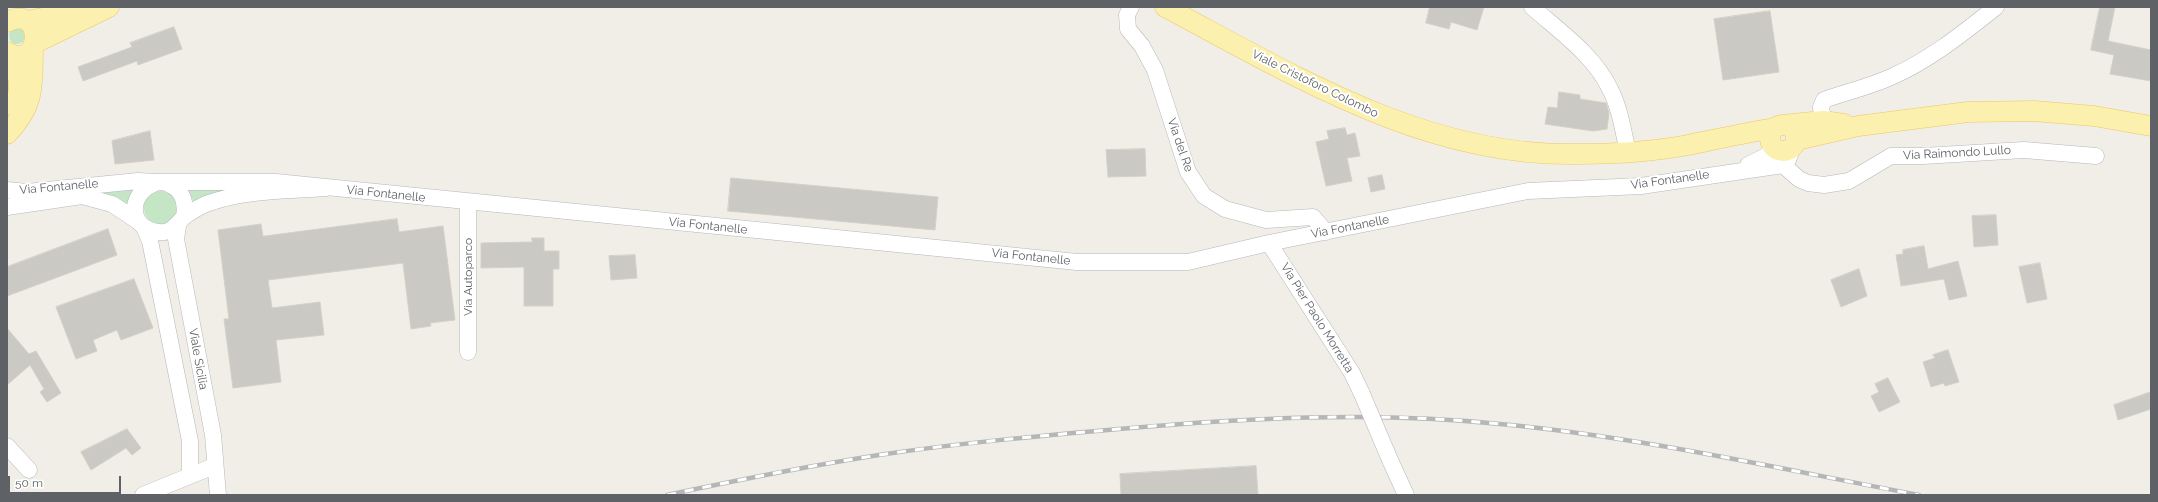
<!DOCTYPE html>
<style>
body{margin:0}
#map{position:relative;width:2158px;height:502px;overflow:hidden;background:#f0eee7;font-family:Raleway,sans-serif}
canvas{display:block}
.frame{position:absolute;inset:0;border:8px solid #5e6266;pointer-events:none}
.scale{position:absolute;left:8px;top:476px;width:113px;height:18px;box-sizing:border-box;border:2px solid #5e6266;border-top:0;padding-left:5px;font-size:12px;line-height:14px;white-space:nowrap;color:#5e6266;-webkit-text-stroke:3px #fff;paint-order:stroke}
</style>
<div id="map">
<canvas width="2158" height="502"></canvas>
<div class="frame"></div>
<div class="scale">50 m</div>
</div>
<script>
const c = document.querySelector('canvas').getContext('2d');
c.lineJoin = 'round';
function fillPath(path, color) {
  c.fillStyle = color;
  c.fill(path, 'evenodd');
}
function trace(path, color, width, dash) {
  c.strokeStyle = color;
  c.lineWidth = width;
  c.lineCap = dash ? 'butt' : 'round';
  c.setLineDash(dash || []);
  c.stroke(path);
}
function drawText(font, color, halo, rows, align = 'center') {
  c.font = font + ' Raleway,sans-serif';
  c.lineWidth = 4;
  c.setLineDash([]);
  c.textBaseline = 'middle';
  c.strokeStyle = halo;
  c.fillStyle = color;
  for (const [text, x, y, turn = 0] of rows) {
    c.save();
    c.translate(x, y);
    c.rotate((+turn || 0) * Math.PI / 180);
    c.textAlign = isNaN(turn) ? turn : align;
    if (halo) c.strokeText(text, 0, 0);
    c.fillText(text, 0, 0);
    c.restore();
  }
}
fillPath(new Path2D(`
 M9 36a8 8 0 1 1 16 0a8 8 0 1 1-16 0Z
 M134,186l-8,20 -37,-17z
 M187,186l66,2 -42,6 -17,9z
 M144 208a17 17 0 1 1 34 0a17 17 0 1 1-34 0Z`), '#c4e6c5');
const building = new Path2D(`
 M1430,7h54l-7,23 -26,-8 -2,7 -23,-6z
 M2100,7h15l-7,34 43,9v31l-41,-7 4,-19 -23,-5z
 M1770,11l9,61 -56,8 -9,-61z
 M174,27l8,22 -44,16 -1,-4 -54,20 -5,-14 54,-20 -2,-4z
 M1559,92l21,3v4l26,4 3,10 -2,16 -14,2 -48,-7 3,-17 9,1z
 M1345,128l2,7 8,-2 5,23 -13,2 5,23 -26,5 -10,-44 13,-3 -2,-8z
 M150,131l4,29 -39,4 -3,-23z
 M1145,149l1,27 -38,1 -2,-27z
 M1382,175l3,14 -14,3 -3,-14z
 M731,178l207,19 -3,33 -207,-19z
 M1996,215l2,30 -24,2 -2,-31z
 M397,219l2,13 44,-6 12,94 -25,3 1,3 -20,3 -8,-66 -135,17 4,28 48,-6 4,33 -48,5 5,42 -48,6 -9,-69h5l-11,-89 43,-6 2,12z
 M108,229l9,26 -110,41v-29z
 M532,238h12v13h15v18h-6v37h-29v-39l-43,1v-25l51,-1z
 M1924,246l4,23 30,-8 9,35 -18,4 -5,-21 -43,7 -5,-31 7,-1v-4z
 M635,255l2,23 -26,2 -2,-24z
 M2040,263l7,36 -20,4 -8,-36z
 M1859,269l8,27 -26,11 -10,-27z
 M134,279l19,49 -32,12 -4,-10 -24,10 4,11 -21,8 -20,-52z
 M7,328l22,26 7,-3 25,42 -14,9 -7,-10 4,-3 -14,-24 -23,20z
 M1948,350l11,32 -14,4 -1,-3 -13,4 -8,-25 12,-4 -2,-3z
 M1888,378l12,24 -21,10 -8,-16 8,-4 -4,-8z
 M2151,392v17l-33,11 -4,-15z
 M127,429l14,19 -9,7 -6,-7 -35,22 -10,-18z
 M1256,466l2,29h-137l-1,-21z`);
fillPath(building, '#cbc9c4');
trace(building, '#d4d0c5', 1);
const minor = new Path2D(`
 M1131,7l-4,8 1,14 14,17 13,24 33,102 16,24 21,13 41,11 47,-3 13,15
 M1532,7c27,24 62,48 78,82 10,19 13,42 18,63
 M1823,121l-2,-14 3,-7c22,-8 45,-13 67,-23 39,-17 72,-44 105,-70
 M1748,165l20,-10 7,-6
 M1783,165l16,14 9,4 16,2 25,-4 42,-25h32l101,-6 72,6
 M164,182c17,6 23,17 20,35
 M326,188c-39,3 -83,2 -120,16 -7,3 -15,8 -21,12 -9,8 -13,18 -27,16 -32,-4 -30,-42 1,-50h117l801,80h111l81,-19 259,-52 113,-5 142,-21 5,-5 4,-11
 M7,190l20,2 111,-11 19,1
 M468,203v149
 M7,207l75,-11 30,8 27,18
 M178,226l-2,13 37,196 5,60
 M144,227l6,14 40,200v34
 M1269,243l83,130 10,21
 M7,446l22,24
 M1390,460l16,35
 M143,495l71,-29`);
const major = new Path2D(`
 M1165,7c129,68 260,150 411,147 37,0 76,-2 112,-9 29,-6 57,-12 86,-17
 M27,21l58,-11
 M7,22c39,-19 35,51 0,30
 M35,43l74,-36
 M10,54c8,17 13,34 4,52
 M1770 138a13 13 0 1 1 26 0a13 13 0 1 1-26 0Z
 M1783,125l40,-4 21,3
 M7,134c29,-30 25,-49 26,-87
 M1797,140l61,-14 110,-14 66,-1 60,5 57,10`);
trace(minor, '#b4b7bb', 17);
trace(major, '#ecc763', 21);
trace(minor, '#fff', 16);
trace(major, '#fcf0af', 20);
const rail = new Path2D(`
 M667,495c71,-15 141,-29 212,-40 80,-12 160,-19 240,-26 127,-11 254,-18 381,-5 141,13 280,45 419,71`);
trace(rail, '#b5b6b6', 4.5);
trace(rail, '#fff', 3, [9]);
const minorBridge = new Path2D(`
 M1362,394l28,66`);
trace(minorBridge, '#b4b7bb', 17, []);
trace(minorBridge, '#fff', 16);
drawText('12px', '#5e6266', '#fff', [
 ["Viale Cristoforo Colombo",1315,84,26],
 ["Via del Re",1180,145,71],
 ["Via Raimondo Lullo",1957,153,-3],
 ["Via Fontanelle",1670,180,-8],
 ["Via Fontanelle",59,187,-5],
 ["Via Fontanelle",386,194,6],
 ["Via Fontanelle",708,226,6],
 ["Via Fontanelle",1350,227,-11],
 ["Via Fontanelle",1031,257,6],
 ["Via Autoparco",468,277,-90],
 ["Via Pier Paolo Morretta",1317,318,58],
 ["Viale Sicilia",198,359,80]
]);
</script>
